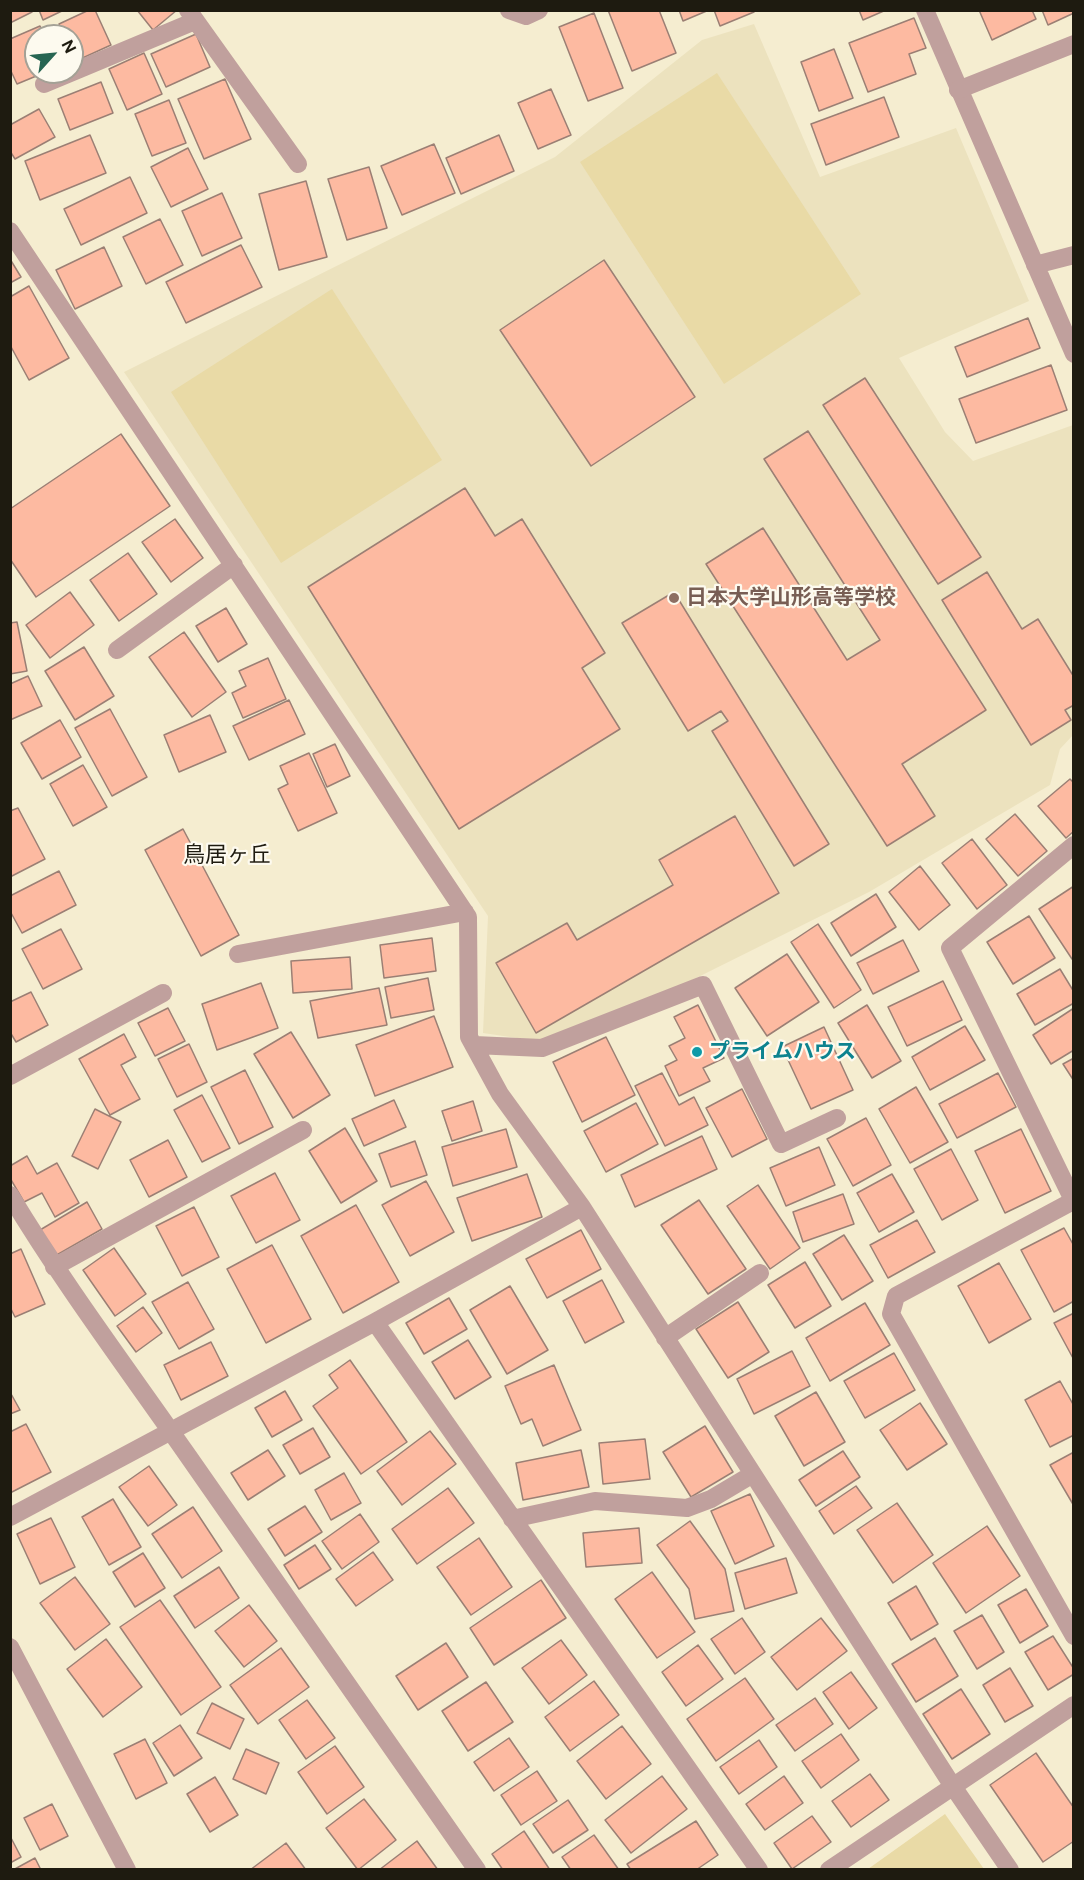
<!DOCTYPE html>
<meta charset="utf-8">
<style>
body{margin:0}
#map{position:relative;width:1084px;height:1880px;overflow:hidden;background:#f5edd0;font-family:"Public Sans",sans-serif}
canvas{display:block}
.frame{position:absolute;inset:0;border:12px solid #1e1b10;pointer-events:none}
.north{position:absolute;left:24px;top:24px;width:60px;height:60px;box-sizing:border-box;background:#fdfaef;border:2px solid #a4a196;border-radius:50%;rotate:63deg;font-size:16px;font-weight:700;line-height:24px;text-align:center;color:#1e1b10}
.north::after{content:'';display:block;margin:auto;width:21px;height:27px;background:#276552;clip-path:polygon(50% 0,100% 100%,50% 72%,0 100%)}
</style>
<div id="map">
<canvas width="1084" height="1880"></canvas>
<div class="frame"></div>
<div class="north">N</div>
</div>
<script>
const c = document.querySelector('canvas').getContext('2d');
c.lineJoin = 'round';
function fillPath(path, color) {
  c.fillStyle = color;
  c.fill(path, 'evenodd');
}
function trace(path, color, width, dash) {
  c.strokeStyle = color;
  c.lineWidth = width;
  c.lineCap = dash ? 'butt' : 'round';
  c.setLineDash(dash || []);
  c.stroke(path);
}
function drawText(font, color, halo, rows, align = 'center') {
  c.font = font + ' "Public Sans","Noto Sans JP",sans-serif';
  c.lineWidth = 4.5;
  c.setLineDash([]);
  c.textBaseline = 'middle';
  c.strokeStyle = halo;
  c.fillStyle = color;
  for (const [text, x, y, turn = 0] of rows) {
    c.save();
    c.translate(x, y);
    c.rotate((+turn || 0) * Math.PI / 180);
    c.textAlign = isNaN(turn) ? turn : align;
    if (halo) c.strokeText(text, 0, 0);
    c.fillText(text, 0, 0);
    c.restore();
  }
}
fillPath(new Path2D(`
 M754,24l66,153 136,-49 73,173 -130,57 46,74 28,29 100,-36v310l-13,14 -10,36 -181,107 -205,102 -120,48 -61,-9 5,-117 -364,-544 431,-215 147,-117z`), '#ece2be');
fillPath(new Path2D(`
 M717,73l144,221 -137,90 -144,-222z
 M332,289l110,171 -161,103 -110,-171z
 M945,1814l39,55h-116z`), '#e9daa6');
const building = new Path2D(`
 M10,10h21l1,2 -22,11z
 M39,10h25l-21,10z
 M89,10h6l16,35 -35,16 -4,-10v-15h-7l-6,-12z
 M137,10h40l-24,20z
 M608,10h51l17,43 -44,18z
 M679,10h30l-26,11z
 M714,10h40v2l-34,14z
 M859,10h27l-23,10z
 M979,10h53l4,9 -44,21z
 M1042,10h32v3l-26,12z
 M594,13l29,75 -35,13 -29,-74z
 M914,18l12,30 -17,6 7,20 -48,18 -19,-49z
 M40,26l4,10h-8v36h10l-29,12 -7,-15v-30z
 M196,34l14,33 -44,20 -15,-33z
 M834,49l19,49 -34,13 -18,-49z
 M144,53l18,41 -35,16 -18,-41z
 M225,79l26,60 -47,20 -26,-60z
 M101,82l12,31 -43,17 -12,-31z
 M551,89l20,46 -33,14 -20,-46z
 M884,97l15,40 -73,28 -15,-41z
 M169,100l17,43 -34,13 -17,-42z
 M39,109l16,28 -40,22 -5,-8v-26z
 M90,135l16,38 -66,27 -15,-39z
 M499,135l15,36 -53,23 -15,-36z
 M434,144l21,49 -53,22 -21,-49z
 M188,148l20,41 -37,18 -20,-40z
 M369,167l18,61 -40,12 -19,-61z
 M130,177l17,36 -66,32 -17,-36z
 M306,181l21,76 -48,13 -20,-76z
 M222,193l20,45 -40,18 -20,-45z
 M160,219l23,46 -37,19 -23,-47z
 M241,245l21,42 -76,36 -20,-41z
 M104,247l18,39 -47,23 -19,-39z
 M10,259l11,18 -11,6z
 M604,260l91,137 -104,69 -91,-136z
 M29,286l40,72 -40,22 -19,-35v-48z
 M1028,318l12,30 -73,29 -12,-30z
 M1051,365l16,45 -91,33 -17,-44z
 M865,378l116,179 -43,27 -115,-179z
 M808,431l178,279 -84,54 33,52 -48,30 -181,-282 57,-36 84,132 33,-20 -116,-181z
 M121,434l49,72 -134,91 -26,-38v-50z
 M465,488l30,48 27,-17 83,134 -23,15 38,61 -161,100 -151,-242z
 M175,519l28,39 -32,24 -29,-40z
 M128,553l29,41 -38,27 -29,-41z
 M987,572l35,57 16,-10 36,58v28l-9,5 6,10 -40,25 -89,-145z
 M70,592l24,33 -44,33 -24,-33z
 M674,592l155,252 -35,22 -82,-135 16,-10 -7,-10 -33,20 -66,-108z
 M226,608l21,36 -29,18 -22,-36z
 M17,622l10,49 -17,3v-51z
 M184,632l42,60 -34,25 -43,-60z
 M84,647l30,49 -39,24 -30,-49z
 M268,658l18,41 -43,19 -11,-25 14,-7 -7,-15z
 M28,676l14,30 -32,14v-36z
 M289,700l16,34 -56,26 -16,-34z
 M110,709l37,68 -35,19 -37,-68z
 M210,715l16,37 -47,20 -15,-37z
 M60,720l21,37 -39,22 -21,-36z
 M335,744l15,32 -23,11 -14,-33z
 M309,753l28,60 -39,18 -20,-42 10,-5 -8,-18z
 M83,765l24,42 -34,19 -23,-42z
 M1070,779l4,4v48l-8,7 -28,-32z
 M18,808l27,51 -35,18v-66z
 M1015,814l32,37 -29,25 -32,-37z
 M735,816l44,77 -243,140 -40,-70 71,-40 10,17 96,-55 -14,-25z
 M183,829l56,106 -38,21 -56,-106z
 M972,839l35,46 -30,24 -35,-46z
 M920,866l30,39 -31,25 -30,-38z
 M59,871l17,34 -54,28 -12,-22v-15z
 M1074,886v72l-2,1 -33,-50z
 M876,894l20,33 -45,29 -20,-33z
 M1029,916l26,42 -42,26 -26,-42z
 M818,924l43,66 -27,18 -43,-66z
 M61,929l21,40 -39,20 -21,-40z
 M432,938l4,33 -52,7 -4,-33z
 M903,940l16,31 -46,23 -16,-31z
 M787,954l32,48 -52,34 -32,-48z
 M350,957l2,32 -59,4 -2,-32z
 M1060,969l14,23v11l-39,22 -18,-31z
 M428,978l6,32 -43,8 -6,-31z
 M943,981l19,39 -55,26 -19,-39z
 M261,983l17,45 -61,22 -15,-46z
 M379,988l8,37 -69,13 -8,-37z
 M31,992l17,33 -32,17 -6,-10v-30z
 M698,1005l26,53 -21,10 7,13 -31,15 -14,-30 12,-6 -8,-14 16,-8 -11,-21z
 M867,1005l34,56 -29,17 -34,-55z
 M168,1008l17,33 -30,15 -17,-33z
 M1074,1008v42l-23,14 -18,-29z
 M434,1016l19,51 -78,29 -19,-51z
 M965,1026l20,34 -55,30 -18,-33z
 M824,1027l29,63 -42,19 -29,-62z
 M291,1032l39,63 -37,23 -39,-64z
 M124,1034l12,23 -15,8 19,34 -30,16 -31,-56z
 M606,1037l29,58 -53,27 -29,-60z
 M189,1044l18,38 -30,15 -19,-38z
 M1074,1058v23l-11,-17z
 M245,1070l28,57 -34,17 -28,-57z
 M662,1073l17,32 15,-8 14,28 -43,21 -30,-60z
 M998,1073l18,34 -59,31 -18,-34z
 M916,1087l32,55 -38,21 -31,-54z
 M742,1089l25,50 -35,18 -26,-49z
 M202,1095l28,53 -28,14 -28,-52z
 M394,1100l12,27 -42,19 -12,-27z
 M473,1101l9,30 -30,10 -10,-30z
 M636,1103l22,41 -52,28 -22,-41z
 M95,1109l26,13 -23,47 -26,-13z
 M866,1118l25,47 -38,21 -26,-47z
 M345,1128l32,53 -36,22 -32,-52z
 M506,1129l11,38 -64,19 -11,-39z
 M1021,1129l30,62 -46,22 -30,-62z
 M702,1136l15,33 -82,38 -14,-32z
 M168,1140l19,37 -38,20 -19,-37z
 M415,1141l12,34 -36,12 -12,-33z
 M819,1147l16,38 -49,21 -16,-38z
 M951,1149l27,51 -36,20 -28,-51z
 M27,1156l10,18 20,-11 22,40 -24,14 -13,-24 -18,9 -14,-24v-12z
 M275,1173l25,47 -44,23 -25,-47z
 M527,1174l15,43 -70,24 -15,-43z
 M892,1174l22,38 -35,20 -22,-39z
 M426,1181l28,51 -44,24 -28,-51z
 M758,1185l42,63 -30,21 -43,-63z
 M843,1194l11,30 -51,18 -10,-30z
 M699,1200l47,69 -38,25 -47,-69z
 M87,1202l15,27 -47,27 -15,-26z
 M356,1205l43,77 -56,31 -42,-77z
 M194,1207l25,50 -37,19 -26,-50z
 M917,1220l18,32 -47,26 -18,-33z
 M1064,1228l10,18v55l-20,11 -33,-62z
 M581,1230l20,39 -54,29 -21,-39z
 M844,1235l29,46 -31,19 -29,-46z
 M272,1245l39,74 -45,24 -39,-74z
 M114,1248l32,46 -31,22 -32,-46z
 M21,1249l24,55 -30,13 -5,-10v-53z
 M805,1262l26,44 -36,22 -27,-43z
 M999,1263l32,56 -42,24 -31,-57z
 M602,1280l22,42 -39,21 -22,-42z
 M188,1282l26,47 -35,20 -27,-47z
 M510,1286l38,64 -41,24 -37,-64z
 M449,1298l18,31 -43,25 -18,-31z
 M738,1302l31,50 -41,26 -32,-49z
 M865,1303l25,42 -60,36 -24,-43z
 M143,1307l19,26 -26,19 -19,-26z
 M1074,1313v47l-20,-37z
 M468,1340l23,37 -36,22 -23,-37z
 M211,1342l17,34 -47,24 -17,-35z
 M792,1351l18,35 -56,28 -17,-35z
 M894,1353l21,37 -50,28 -21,-37z
 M350,1360l57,82 -46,32 -48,-68 25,-18 -9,-13z
 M554,1365l27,65 -38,16 -11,-27 -11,5 -16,-38z
 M1060,1381l14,25v29l-24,12 -25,-47z
 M285,1391l17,29 -30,17 -17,-29z
 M10,1392l10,18 -10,4z
 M816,1392l29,50 -41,24 -29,-50z
 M920,1403l27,41 -40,26 -27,-40z
 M26,1424l25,48 -41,21v-61z
 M705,1426l28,46 -42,25 -28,-45z
 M313,1428l17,29 -30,17 -17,-29z
 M430,1431l26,33 -54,41 -25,-34z
 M645,1439l5,40 -47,5 -4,-41z
 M268,1450l17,26 -37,24 -17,-27z
 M581,1450l8,37 -66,13 -7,-37z
 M843,1451l17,26 -44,29 -17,-26z
 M1074,1452v54l-24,-41z
 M149,1466l28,39 -29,21 -29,-39z
 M344,1473l17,30 -30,17 -16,-30z
 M856,1486l16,22 -38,26 -15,-23z
 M448,1488l26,35 -57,41 -25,-35z
 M750,1494l24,52 -39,18 -24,-53z
 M113,1499l28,48 -32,18 -27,-48z
 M897,1503l36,52 -40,28 -36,-53z
 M305,1506l17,26 -37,24 -17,-27z
 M193,1507l29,44 -40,27 -30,-44z
 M360,1514l19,28 -37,27 -20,-28z
 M51,1518l24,49 -35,17 -23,-50z
 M690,1521l35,48 9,42 -39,8 -6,-30 -32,-44z
 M987,1526l33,50 -54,37 -33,-50z
 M639,1528l3,35 -56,4 -3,-34z
 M479,1538l33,49 -41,28 -34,-48z
 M315,1545l16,24 -32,20 -15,-24z
 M373,1552l20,28 -37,26 -20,-27z
 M143,1553l22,35 -30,19 -22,-35z
 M786,1558l11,35 -52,16 -10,-36z
 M219,1567l20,31 -44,30 -21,-32z
 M652,1572l43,60 -38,26 -42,-59z
 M75,1577l35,47 -35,26 -35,-47z
 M541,1580l25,38 -72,47 -24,-37z
 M916,1586l22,38 -27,16 -23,-37z
 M1026,1589l22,37 -28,17 -22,-38z
 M160,1600l61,87 -40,28 -61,-88z
 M249,1605l28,36 -33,26 -29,-36z
 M982,1615l22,37 -27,17 -23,-38z
 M742,1618l23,34 -30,22 -24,-35z
 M821,1618l26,33 -50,39 -26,-33z
 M1053,1636l21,33v5l-26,16 -23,-38z
 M935,1638l23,38 -42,26 -24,-38z
 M106,1639l36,48 -39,30 -36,-48z
 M561,1640l26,35 -38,29 -27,-36z
 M446,1643l22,34 -50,33 -22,-34z
 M698,1645l25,34 -37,27 -24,-34z
 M281,1648l28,39 -51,37 -28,-39z
 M1010,1668l23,38 -28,16 -22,-37z
 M851,1672l26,36 -28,21 -26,-37z
 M745,1678l29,41 -58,42 -29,-42z
 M594,1681l25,34 -49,36 -25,-34z
 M486,1682l27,40 -45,29 -26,-40z
 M961,1689l29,45 -38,25 -29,-45z
 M815,1698l18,26 -38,27 -19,-26z
 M307,1700l28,38 -29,21 -27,-39z
 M212,1703l32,16 -14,30 -33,-16z
 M180,1725l22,33 -28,18 -21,-33z
 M622,1726l29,38 -45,35 -29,-38z
 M841,1734l18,26 -38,28 -19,-27z
 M509,1738l20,29 -35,24 -20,-29z
 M145,1739l22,44 -31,16 -22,-45z
 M759,1740l18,27 -38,27 -19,-27z
 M335,1746l29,41 -37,27 -29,-42z
 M246,1749l33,14 -13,31 -33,-15z
 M1036,1753l38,55v33l-31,21 -53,-77z
 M537,1771l20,30 -36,24 -20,-30z
 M870,1774l19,26 -38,27 -19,-26z
 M662,1776l25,33 -56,44 -26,-33z
 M784,1776l19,27 -38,27 -19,-26z
 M215,1777l23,38 -28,17 -23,-38z
 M364,1799l32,41 -38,30 -32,-42z
 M568,1800l20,30 -35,23 -20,-29z
 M52,1804l16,32 -28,14 -16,-32z
 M812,1816l19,26 -39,27 -18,-26z
 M696,1821l22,34 -22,15h-65l-4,-6z
 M524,1831l26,39h-47l-11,-16z
 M594,1835l25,35h-48l-9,-13z
 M10,1836l11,21 -11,6z
 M417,1841l21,29h-59z
 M286,1843l20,27h-56z
 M35,1858l6,12h-28z`);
fillPath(building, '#fdbaa1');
trace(building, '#9b7f74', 1.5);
trace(new Path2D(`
 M188,10l110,154
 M509,10l17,6 13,-6
 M925,10l149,344
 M44,84l151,-63
 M10,231l458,686 1,120 31,57 82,113 370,578 58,85
 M1035,265l39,-10
 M117,650l117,-85
 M1074,845l-124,103 124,254
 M238,954l227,-42
 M474,1045l68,3 161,-63 78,159 56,-26
 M10,1076l153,-83
 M10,1195c55,91 116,172 176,258 97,139 194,278 291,417
 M1073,1201l-177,95 -5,18 183,322
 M54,1267l249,-137
 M375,1322l384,548
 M665,1338l95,-65
 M10,1517l365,-195 207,-115
 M512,1519l83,-18 92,7 24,-9 42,-25
 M829,1870l245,-165`), '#c0a09d', 18);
trace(new Path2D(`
 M958,90l116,-46
 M10,1647l117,223`), '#c0a09d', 18);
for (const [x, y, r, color] of [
 [674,598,6,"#8d6e63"],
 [697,1052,6,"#0f9aa8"]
]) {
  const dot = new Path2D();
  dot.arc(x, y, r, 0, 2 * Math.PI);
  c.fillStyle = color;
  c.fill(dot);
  trace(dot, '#fdfaef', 2);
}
drawText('bold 21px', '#785e54', '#fdfaef', [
 ["日本大学山形高等学校",686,598]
], 'left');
drawText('bold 21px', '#0d838f', '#fdfaef', [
 ["プライムハウス",709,1052]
], 'left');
drawText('22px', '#1e1b10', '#fdfaef', [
 ["鳥居ヶ丘",227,855]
]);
</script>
